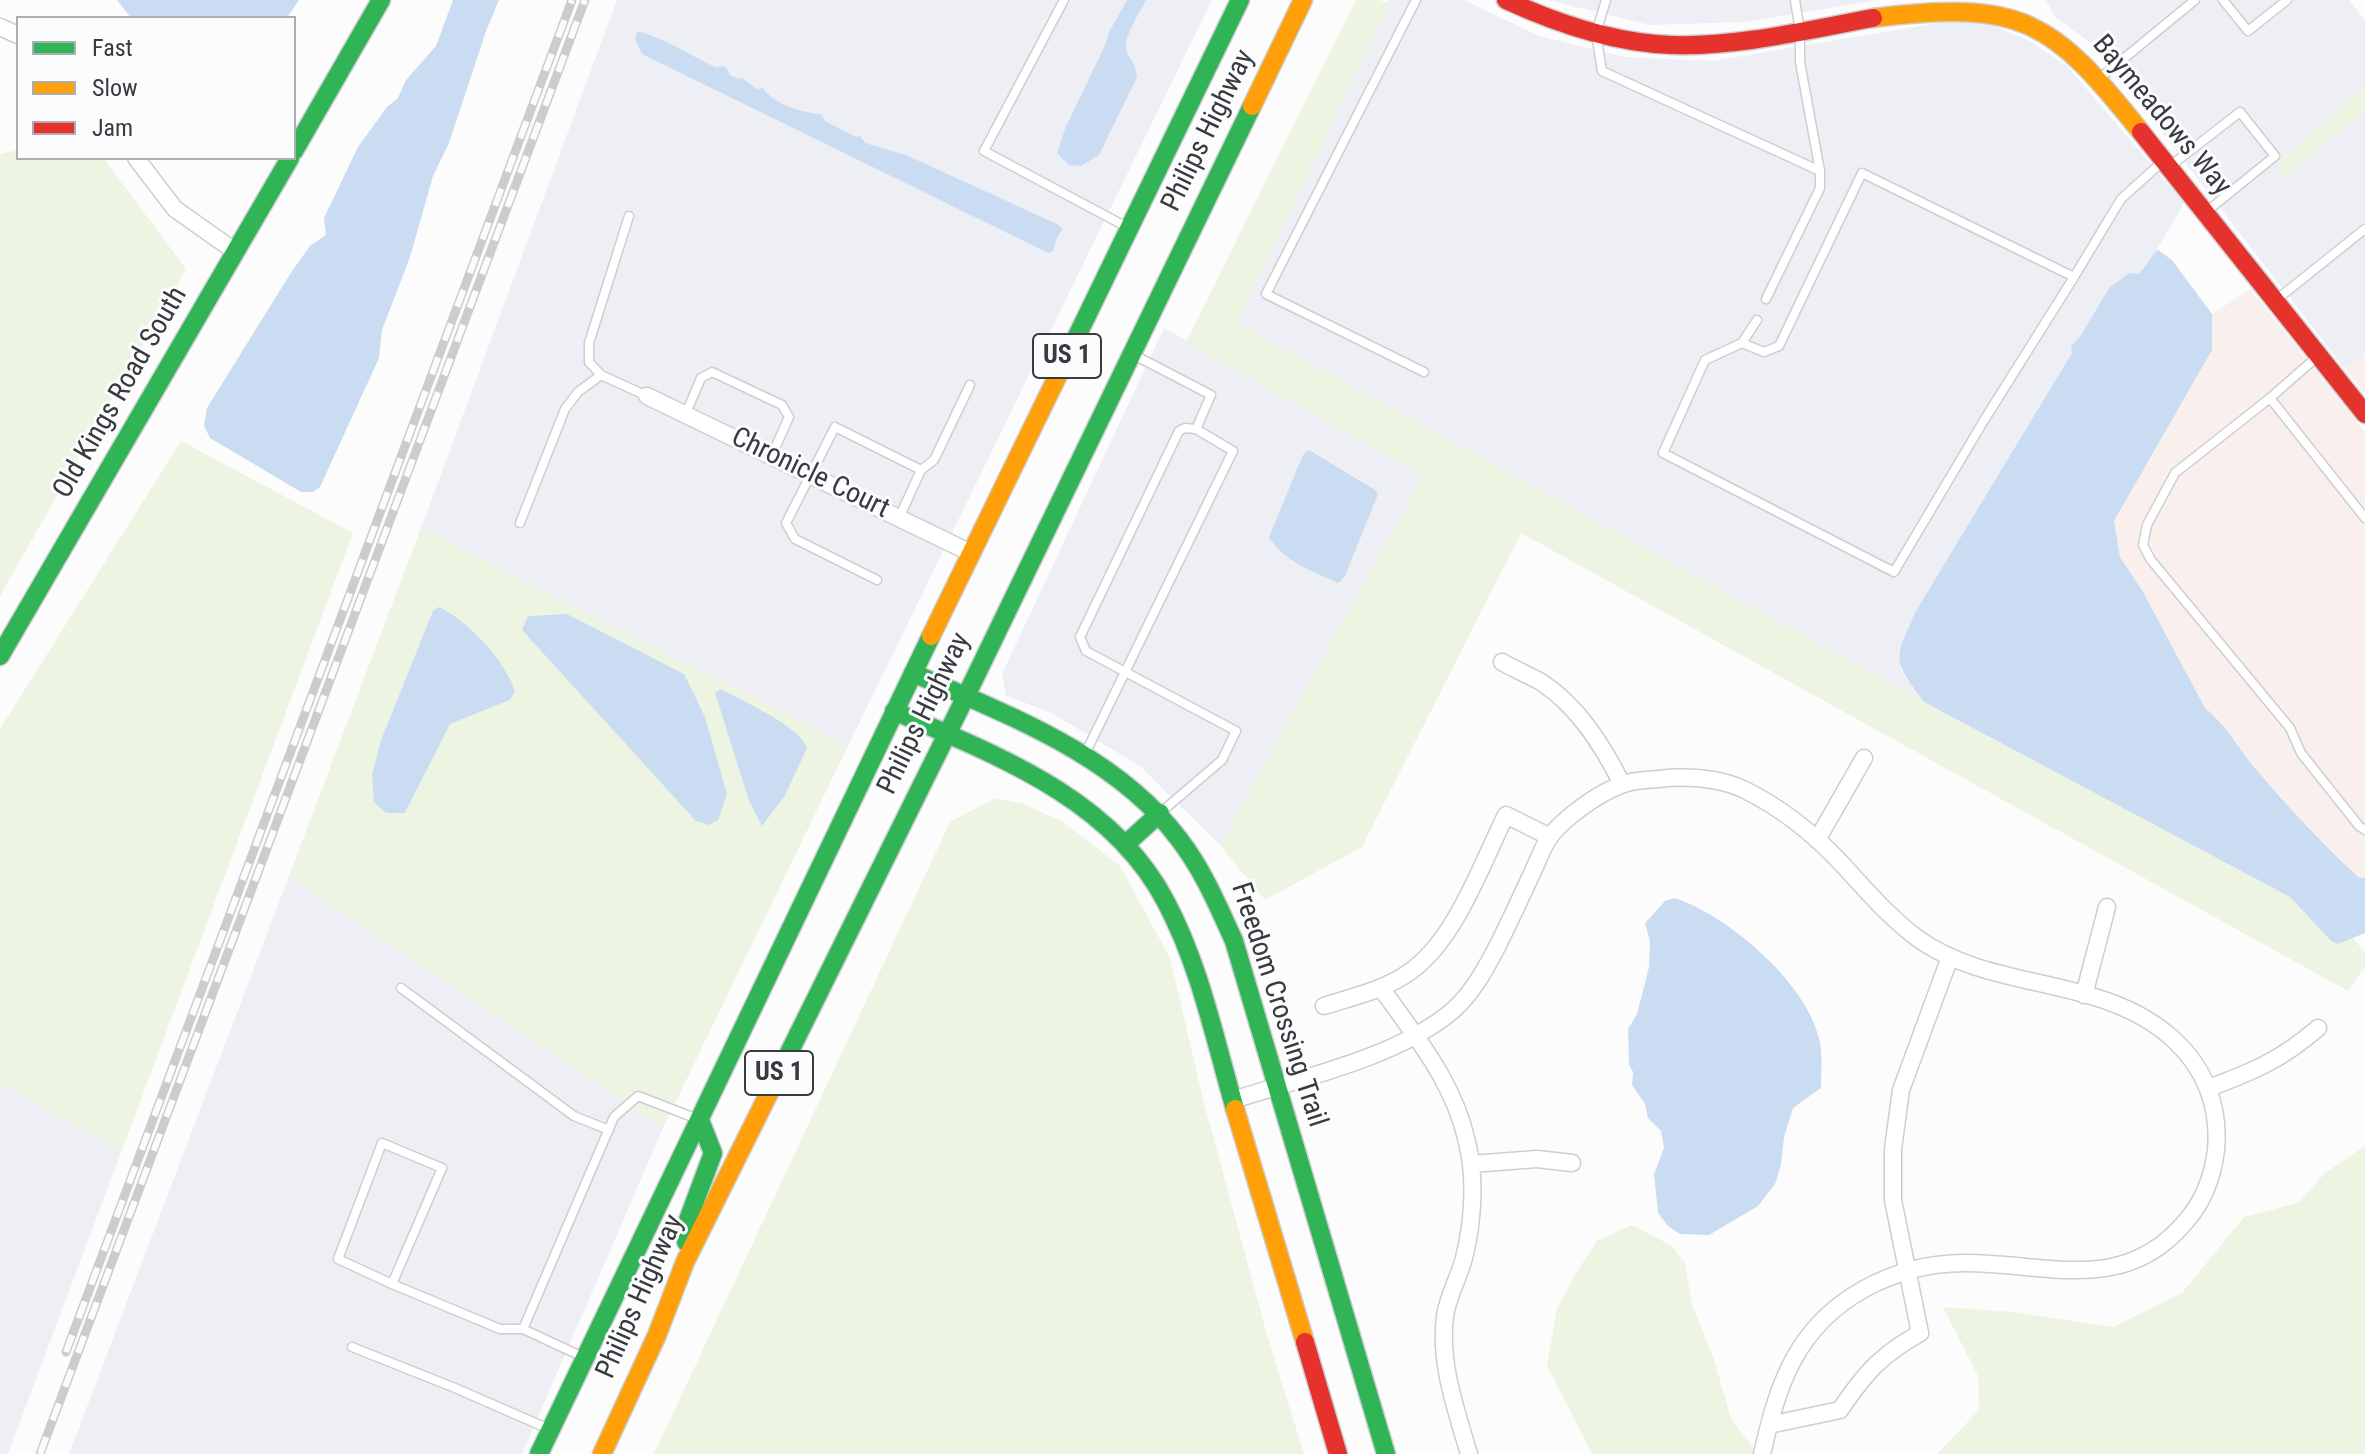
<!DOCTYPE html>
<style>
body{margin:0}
#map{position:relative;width:2365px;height:1454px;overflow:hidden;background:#fcfcfd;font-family:"Roboto Condensed",sans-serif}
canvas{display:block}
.legend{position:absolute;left:16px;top:16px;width:280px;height:144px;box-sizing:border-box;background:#fbfcfe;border:2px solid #adaeb1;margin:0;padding:10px 14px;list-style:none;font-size:24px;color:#393a3e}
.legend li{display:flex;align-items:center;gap:16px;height:40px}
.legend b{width:40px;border:2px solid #adaeb1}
</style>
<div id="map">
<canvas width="2365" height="1454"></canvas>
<ul class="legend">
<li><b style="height:10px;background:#30b455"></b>Fast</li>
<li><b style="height:10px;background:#ff9f0a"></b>Slow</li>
<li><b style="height:10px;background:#e5322d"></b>Jam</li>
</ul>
</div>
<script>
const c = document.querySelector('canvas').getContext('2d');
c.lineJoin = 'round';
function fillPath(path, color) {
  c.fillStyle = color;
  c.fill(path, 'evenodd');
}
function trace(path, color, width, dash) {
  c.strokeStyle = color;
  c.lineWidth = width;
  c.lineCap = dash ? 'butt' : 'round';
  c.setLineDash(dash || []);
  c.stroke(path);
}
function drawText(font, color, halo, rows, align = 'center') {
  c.font = font + ' "Roboto Condensed",sans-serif';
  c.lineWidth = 6;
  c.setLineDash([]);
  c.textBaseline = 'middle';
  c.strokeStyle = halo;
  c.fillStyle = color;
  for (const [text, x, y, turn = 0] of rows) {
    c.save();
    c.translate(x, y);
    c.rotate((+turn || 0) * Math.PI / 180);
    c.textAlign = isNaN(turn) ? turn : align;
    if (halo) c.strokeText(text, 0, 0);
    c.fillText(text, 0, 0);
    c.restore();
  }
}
fillPath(new Path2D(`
 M617,0h595l-364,746 -427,-218z
 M1388,0h76l75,36 85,21 89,4 230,-39 46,1 40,18 37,24 118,138 -38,65 -8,6 -9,-1 -20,15 -28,47 -10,11 1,7 -155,258 -19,43 4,18 22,30 -687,-379z
 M1548,0h330l-132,22 -96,3z
 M2046,0h303l16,20v67l-89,77 7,14 82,-67v241l-21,16 -248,-321 -41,-30z
 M1164,328l259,148 -203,369 -80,-79 -90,-54 -44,-16 -4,-22z
 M289,876l374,252 -141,326h-453z
 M0,1084l122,66 -114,304h-8z`), '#edeff5');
fillPath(new Path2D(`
 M2250,289l115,143v446l-7,-1 -40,-39 -60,-66 -41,-55 -12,-9 -63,-118 -22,-33 -6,-36 98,-171v-36z
 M2365,352v42l-21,-26z`), '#f9f0ee');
fillPath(new Path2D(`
 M1356,0h24l9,4 -152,319 687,379 366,195 41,44 7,3 14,-6 13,14v15l-17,24 -827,-458 -159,314 -97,53 -45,-55 203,-369 -237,-134z
 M2365,87v24l-82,67 -7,-14z
 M18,150v8h85l83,111 -186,327v-442z
 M181,441l172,92 -231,617 -122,-66v-355z
 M421,528l427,218 -185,382 -374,-252zM433,612l77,88 -60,24 -45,89 -33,-39 9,-34zM721,689l41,136 -13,-24 -34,-108z
 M996,798l28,6 39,18 57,44 50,92 33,141 64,236 37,119h-650l296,-632z
 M2365,1146v308h-428l42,-44 -1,-34 -35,-69 69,5 101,15 69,-34 62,-76 54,-14 27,-30z
 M1632,1225l40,21 13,17 7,41 22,56 17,58 27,36h-166l-45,-89 10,-57 19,-35 21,-32z`), '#edf4e2');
fillPath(new Path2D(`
 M117,0h182l-12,18h-156z
 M453,0h46l-13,31 -37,112 -16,33 -23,81 -28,73 -3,28 -59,129 -7,5h-12l-91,-54 -6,-12 3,-18 85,-137 18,-25 16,-11 -2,-17 34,-71 29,-40 11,-9 8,-18 30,-34z
 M1127,0h19c-5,10 -22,37 -20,47 1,11 10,14 11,30l-38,78 -18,11 -12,-1 -12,-12 8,-24 41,-86 3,-11z
 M638,31c31,9 51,24 79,37l4,-2 5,1 4,8 9,4 3,-1 15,11 6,-1c10,16 40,25 58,26l4,7 31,16 4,-1 5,7 41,12 151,69 6,5 -6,8 -4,14 -4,2 -11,-5 -396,-194 -7,-16z
 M2158,250l14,10 40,54v36l-98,171 6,36 22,33 63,118c22,17 36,45 55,66 31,36 63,70 98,103l7,1v55l-27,11 -7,-3 -41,-44 -366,-195c-33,-45 -30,-41 -8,-91l156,-258 -1,-7 10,-11 28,-47 20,-15 9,1c9,-7 12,-18 20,-24z
 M1309,450l66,40 3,4 -33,82 -7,7c-24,-11 -55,-22 -69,-46l34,-82z
 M439,607c28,13 68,55 76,85l-5,8 -60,24 -45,89h-19l-12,-11 -2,-28 9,-34 52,-129z
 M567,614l117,60 21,43 22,77 -9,26 -9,5 -13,-4 -174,-191 6,-14z
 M721,689c21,12 79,37 86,59l-22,47 -23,31 -13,-25 -34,-108z
 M1675,898c53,18 130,83 144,140 4,15 2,34 2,50l-28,20 -9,29 -3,28 -6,19 -17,22 -49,29 -29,-1 -12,-8 -10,-13 -4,-39 10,-26 -3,-17 -13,-13 -3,-14 -13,-19 1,-13 -4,-7 -1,-36 9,-15 12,-47 1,-26 -5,-18 20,-22z`), '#cadcf2');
const lane = new Path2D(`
 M1064,0l-80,151 141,75
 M1416,0l-150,294 158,78
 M1606,0l-10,33 6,38 218,100v17l-54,111
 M1795,0l5,31v31l20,109
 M2223,0l25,31 39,-31
 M2099,79l96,-79
 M2169,167l71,-55 35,44 -69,56
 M629,216l-40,127v19l12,13 46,21
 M2074,277l47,-78 41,-37
 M2276,300l89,-71
 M1742,343l22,9 15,-6 83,-173 212,104 -91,145 -89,150 -231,-119 42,-93 37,-17 15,-23
 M2318,356l-48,42 95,120
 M2270,398l-95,75 -28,52 -4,20 8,15 139,168 11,25 58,73 6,4
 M686,413l15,-35 11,-6 70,33 7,12 -17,38
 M899,518l22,-48 13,-10 36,-75
 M520,523l45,-114 13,-17 23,-17
 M877,580l-82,-41 -9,-16 49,-96 86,43
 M1085,754l148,-303 -37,-22 15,-34 -75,-39
 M1160,813l62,-53 14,-29 -150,-80 -6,-14 99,-206 6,-3 11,1
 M401,988l173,128 35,14
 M392,1284l-54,-25 44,-116 60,25 -50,116 108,45h23
 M352,1347l103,41 94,41
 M583,1357l-60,-28 91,-212 24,-21 57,22`);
const street = new Path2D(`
 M0,27l18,8
 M136,158l39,51 61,43
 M647,396l324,157
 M1502,662c12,7 26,13 39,20 37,24 62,64 81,102
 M1817,840l47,-82
 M1381,988c35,49 73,94 86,154 9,36 6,80 -3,116 -5,19 -16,38 -19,58 -6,48 11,93 24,138
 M2084,995l23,-88
 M1324,1006c28,-9 56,-15 81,-31 49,-30 76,-110 101,-160l44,22
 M2209,1088c45,-17 72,-28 109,-60
 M1233,1100c68,-22 157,-41 213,-84 23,-17 38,-44 51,-69 13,-26 25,-52 37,-78 5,-11 10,-25 17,-34 16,-19 46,-41 70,-50 11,-5 25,-5 37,-6 28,-3 60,-1 85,10 37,18 71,45 99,75 24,26 46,52 75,74 76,55 185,36 256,101 32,29 47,68 43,111 -3,25 -12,50 -29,70 -62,76 -139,43 -222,43 -36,0 -70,9 -101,26 -68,38 -86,95 -102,165
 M1471,1164l66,-5 35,4
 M1769,1425l71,-15c25,-37 41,-55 80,-77l-27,-133v-51l8,-59 49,-133`);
const fast = new Path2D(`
 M294,151l87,-151
 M1061,369l179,-369
 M0,656l290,-498
 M913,673c94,42 202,81 266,166 24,31 39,67 55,102l152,513
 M894,711c102,44 218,87 272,191 34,64 49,138 69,207
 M1127,843l33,-30
 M774,1083l192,-387 286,-590
 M686,1242l2,-22 25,-67 -13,-33
 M539,1454l392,-818`);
const slow = new Path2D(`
 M1873,18c150,-18 178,1 268,114
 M1252,106l51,-106
 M931,636l130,-267
 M1235,1109l70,233
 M602,1454l55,-119 28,-73 89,-179`);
const jam = new Path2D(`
 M1506,0c52,24 108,43 166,45 67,2 135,-15 201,-27
 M2141,132l224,282
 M1305,1342l33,112`);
trace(lane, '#cdced0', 11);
trace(street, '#cdced0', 19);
trace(fast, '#cdced0', 21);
trace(slow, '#cdced0', 21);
trace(jam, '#cdced0', 21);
trace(lane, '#fff', 8);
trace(street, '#fff', 16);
trace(fast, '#30b455', 18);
trace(slow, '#ff9f0a', 18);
trace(jam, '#e5322d', 18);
const rail = new Path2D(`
 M66,1352l506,-1352
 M40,1454l545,-1454`);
trace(rail, '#cccccd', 9);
trace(rail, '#fbfcfe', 6, [18]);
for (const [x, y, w] of [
 [1067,356,68],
 [779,1073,68]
]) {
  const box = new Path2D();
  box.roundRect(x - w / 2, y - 22, w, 44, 6);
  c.fillStyle = '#fbfcfe';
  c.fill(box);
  trace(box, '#393a3e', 2);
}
drawText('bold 26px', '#393a3e', null, [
 ["US 1",1067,356],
 ["US 1",779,1073]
]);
drawText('28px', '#393a3e', '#fbfcfe', [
 ["Baymeadows Way",2161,116,50],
 ["Philips Highway",1209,131,-64],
 ["Old Kings Road South",121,393,-60],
 ["Chronicle Court",810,474,26],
 ["Philips Highway",925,714,-64],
 ["Freedom Crossing Trail",1278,1005,72],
 ["Philips Highway",641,1297,-66]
]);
</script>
